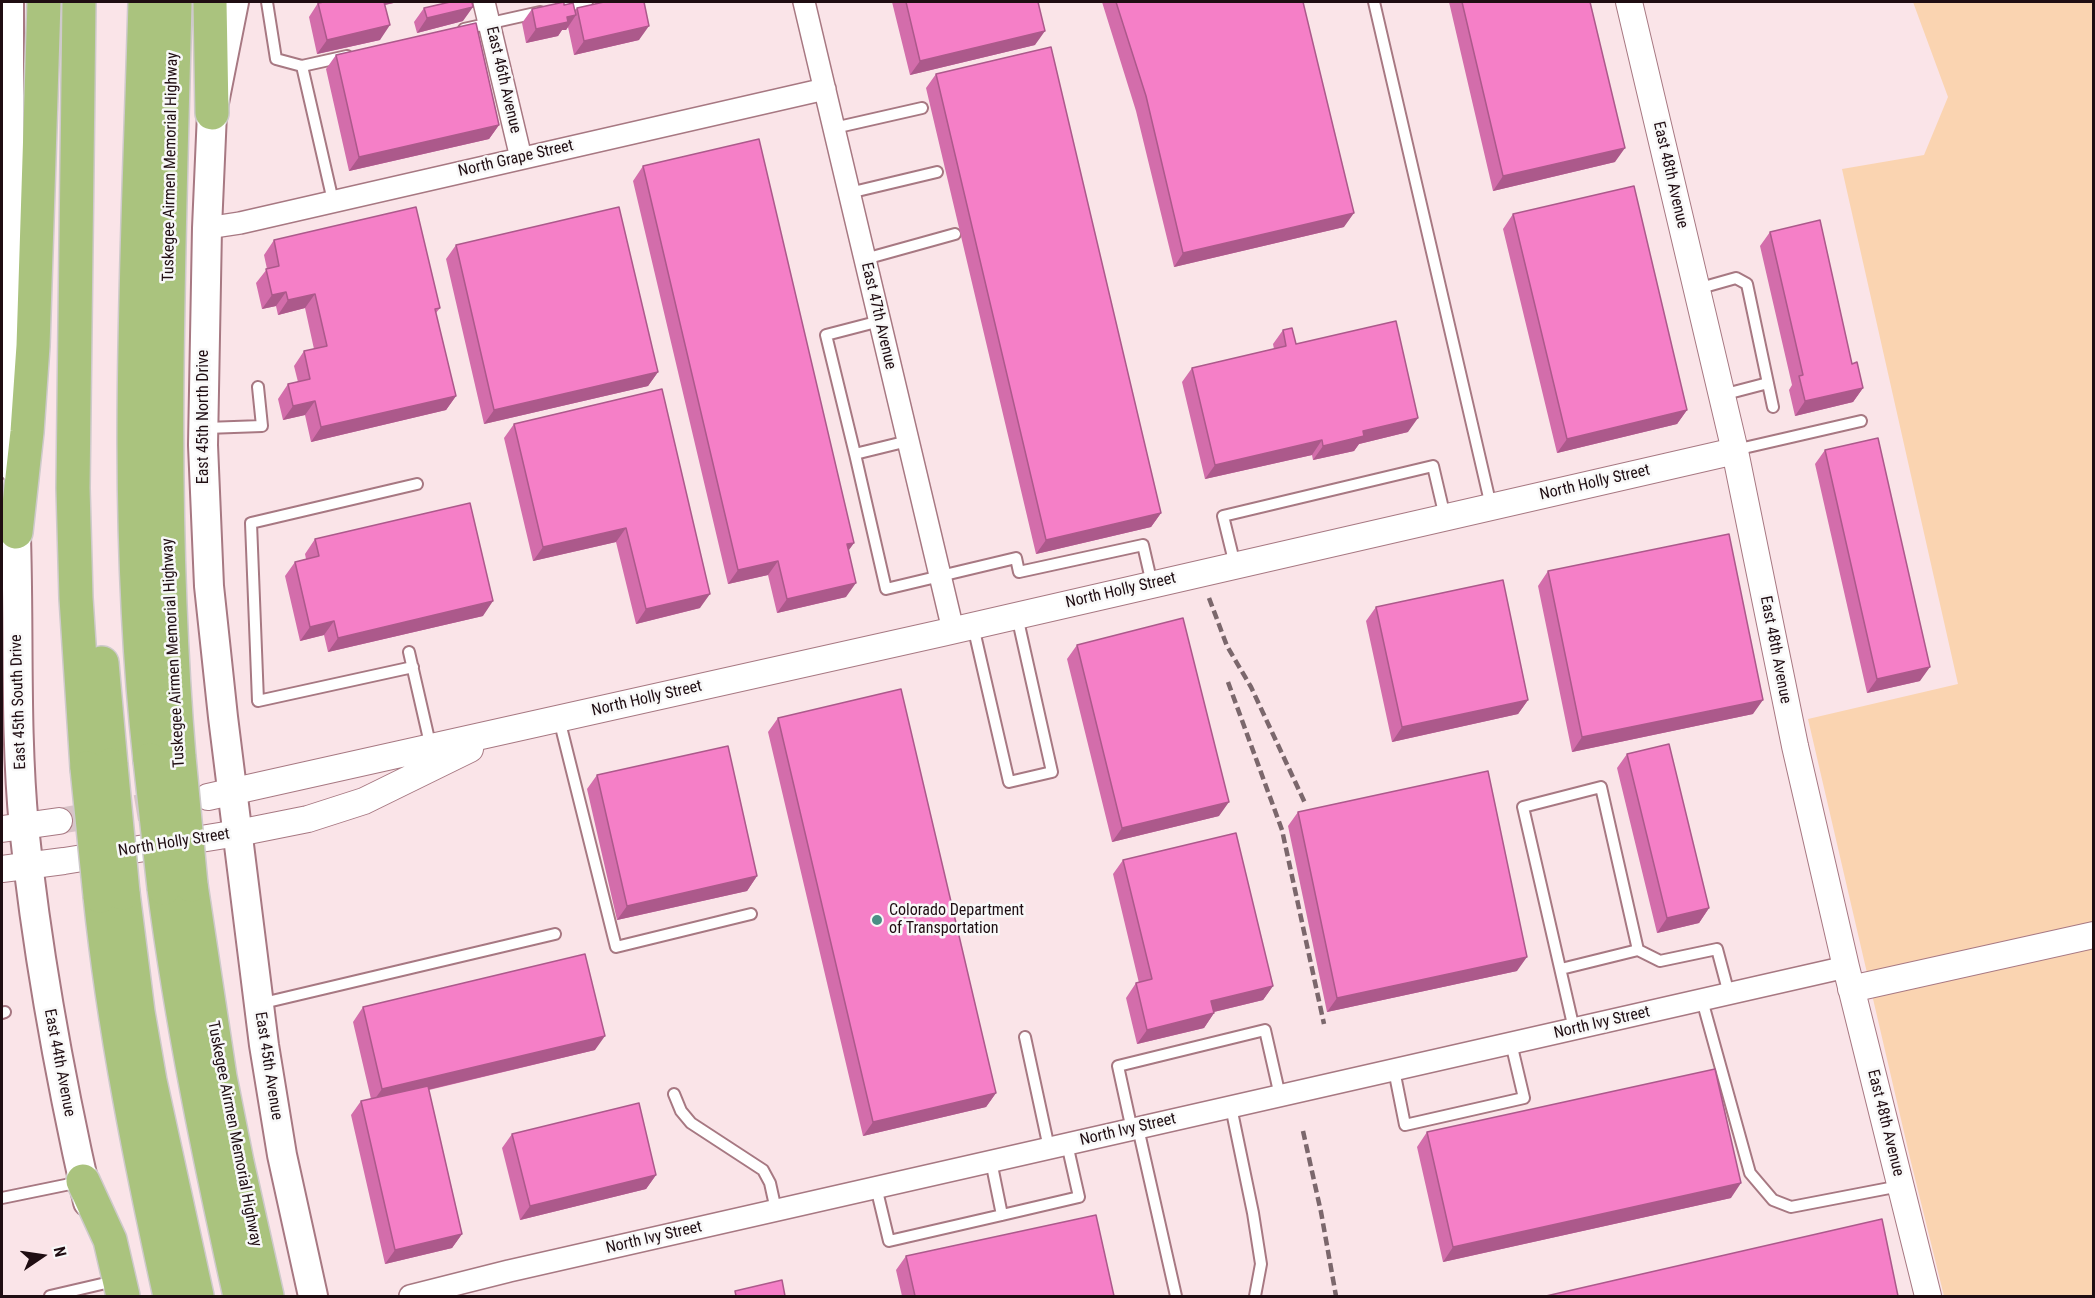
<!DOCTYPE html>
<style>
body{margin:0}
#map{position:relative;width:2095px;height:1298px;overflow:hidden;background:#fae4e8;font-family:"Roboto Condensed",sans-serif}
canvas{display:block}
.frame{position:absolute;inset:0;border:3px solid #1f0d12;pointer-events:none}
.north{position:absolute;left:12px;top:1226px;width:60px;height:60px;-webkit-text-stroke:4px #f8f8f8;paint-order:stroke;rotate:77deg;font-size:16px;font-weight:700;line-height:24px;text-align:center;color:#1f0d12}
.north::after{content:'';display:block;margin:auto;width:21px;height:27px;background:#1f0d12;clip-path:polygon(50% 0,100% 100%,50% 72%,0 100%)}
</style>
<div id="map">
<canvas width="2095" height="1298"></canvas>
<div class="frame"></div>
<div class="north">N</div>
</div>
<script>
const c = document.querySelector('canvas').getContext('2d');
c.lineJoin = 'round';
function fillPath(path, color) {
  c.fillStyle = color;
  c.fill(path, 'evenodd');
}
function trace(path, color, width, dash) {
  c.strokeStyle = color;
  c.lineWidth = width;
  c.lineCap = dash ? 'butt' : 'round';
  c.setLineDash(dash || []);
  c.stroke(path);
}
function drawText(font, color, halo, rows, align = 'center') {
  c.font = font + ' "Roboto Condensed",sans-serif';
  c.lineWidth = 5;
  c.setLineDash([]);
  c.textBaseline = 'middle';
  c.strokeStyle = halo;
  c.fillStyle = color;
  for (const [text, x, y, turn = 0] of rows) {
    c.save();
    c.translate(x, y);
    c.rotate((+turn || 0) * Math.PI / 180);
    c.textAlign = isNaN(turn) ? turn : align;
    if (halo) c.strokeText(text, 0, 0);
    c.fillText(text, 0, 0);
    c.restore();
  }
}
fillPath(new Path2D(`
 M1913,2h180v1294h-149l-34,-138 -102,-439 150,-35 -116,-515 82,-14 24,-58z`), '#fad4b1');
trace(new Path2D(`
 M59,821l113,-19`), '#d9c4c8', 26, [26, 13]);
const service = new Path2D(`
 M267,2l9,57 26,7 31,135
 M1374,2l117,504
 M561,7l26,-5
 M464,29l76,-17
 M302,66l45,-10
 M834,128l88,-20
 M849,193l88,-21
 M865,259l90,-25
 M1697,289l39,-11 11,6 26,123
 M880,321l-54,14 29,119 53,-13
 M1722,395l46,-12
 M206,428l56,-2 -4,-39
 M1735,450l126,-29
 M855,454l31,135 130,-31 3,14 124,-27 9,39
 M1235,565l-12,-49 210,-50 12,51
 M973,626l36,156 43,-10 -35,-156
 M409,652l22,96
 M413,667l-155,34 -7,-178 166,-39
 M559,719l57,228 135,-33
 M1561,969l77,-19
 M1702,1000l48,173 23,27 18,7 109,-21
 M259,1004l296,-70
 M2,1013l3,-1
 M1574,1029l-51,-222 78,-20 37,163 22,11 57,-12 12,45
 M1025,1037l24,111
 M1394,1070l11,55 119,-27 -13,-55
 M674,1094l7,17 10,12 72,47 7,13 6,27
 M1231,1107l22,106 8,51 -6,32
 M1138,1128l38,168
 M1132,1130l-14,-64 147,-36 15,66
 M991,1161l11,54 77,-18 -12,-53
 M876,1187l13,54 113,-26
 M2,1198l78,-16
 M50,1296l56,-13`);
const minor = new Path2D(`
 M484,2l37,156
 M804,2l149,628
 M207,228l33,-5 585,-134
 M410,1296l99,-25 1337,-304`);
const tertiary = new Path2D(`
 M1629,2l106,449 60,295 51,221 82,329
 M208,797l734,-164 793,-182
 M2,829l57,-8
 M2,869l62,-8 174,-28 70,-14 56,-18 106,-52
 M1851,989l243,-54`);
const secondary = new Path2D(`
 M9,2v390l4,75
 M234,2l-22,111 -5,115 -4,217 6,141 14,131 41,328 18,110 31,141
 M15,510c5,106 -1,212 9,317 13,127 36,251 64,375`);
const motorway = new Path2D(`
 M79,2l-6,486 3,110 11,170
 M145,2c-7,252 -23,506 5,758
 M175,2c-6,251 -17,503 4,755
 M210,2l2,111
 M16,532l11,-100 6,-86 11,-344
 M102,663l9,102
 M191,885l29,192 17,85 30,134
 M164,888c18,138 46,273 76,408
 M123,893l15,119 12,69 47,215
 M100,896c14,135 41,268 70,400
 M83,1181l27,59 13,56`);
trace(service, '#a77882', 14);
trace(minor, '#a77882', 24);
trace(tertiary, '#a77882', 28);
trace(secondary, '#a77882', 32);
trace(motorway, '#cecacb', 36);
trace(service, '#fff', 10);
trace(minor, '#fff', 21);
trace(tertiary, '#fff', 26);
trace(secondary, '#fff', 28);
trace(motorway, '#aac37e', 33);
trace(new Path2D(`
 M1209,598l18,48 24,41 54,116
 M1228,682l54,148 42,194
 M1303,1131l18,81 15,84`), '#7b676c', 4.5, [9, 4.5]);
const motorwayBridge = new Path2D(`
 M179,757l12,128
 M150,760l14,128
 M111,765l12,128
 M87,768l13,128`);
trace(motorwayBridge, '#cecacb', 36, []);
trace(motorwayBridge, '#aac37e', 33);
fillPath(new Path2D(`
 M324,2h74l-13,3 -5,35 -63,14 -8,-37 9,-14z
 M597,2h47l-5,38 -65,15 -6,-28 -2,3h-4l-4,6 -32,7 -4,-20 10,-14 32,-4 11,6 2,-3 18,-4z
 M892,2h146l-3,43 -125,30z
 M1102,2h201l41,225 -170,40 -38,-156z
 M1449,2h141l25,160 -122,29z
 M424,8l39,13 -46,12 -3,-11z
 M336,55l163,70 -10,14 -140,32 -23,-102z
 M936,74l225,439 -10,14 -115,27 -110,-466z
 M643,166l211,377 -6,7 -2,47 -69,16 -9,-38 -40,9 -95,-403z
 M1513,214l174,196 -10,14 -120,29 -54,-224z
 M1770,232l82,132 11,24 -10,14 -58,14 -6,-26 3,-5 -32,-139z
 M274,240l166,68 -4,5 20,83 -10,14 -135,32 -6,-27 -22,5 -5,-21 10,-15 10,-2 -4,-16 10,-15 10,-2 -9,-41 -27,7 -2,-9 -14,3 -6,-26 11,-14 -3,-14z
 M456,245l202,127 -10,14 -164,38 -38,-165z
 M1283,330l13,14 112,88 -49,12 -5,7 -41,9 -1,-5 -107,24 -23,-97 10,-14 82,-19 -1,-5z
 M662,389l38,219 -64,16 -20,-82 -83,19 -29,-123 10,-14z
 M1825,450l95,231 -53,12 -52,-229z
 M315,539l168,77 -155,36 -4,-17 -24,6 -15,-65 10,-14 11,-3 -1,-5z
 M1548,571l205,143 -181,38 -34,-166z
 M1376,607l152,93 -10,14 -126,28 -26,-121z
 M1077,645l142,171 -107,26 -45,-183z
 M778,718l218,375 -10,14 -123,29 -95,-404z
 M1627,754l82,154 -10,15 -42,10 -40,-165z
 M597,775l160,101 -10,15 -130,29 -30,-131z
 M1298,812l219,159 -190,41 -39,-186z
 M1123,860l150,126 -10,14 -49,12v1l-10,15 -67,16 -11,-46 10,-15h3l-26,-109z
 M363,1007l232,43 -166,40 33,144 -10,14 -67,16 -34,-149 10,-14 10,-2 -18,-77z
 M1427,1132l304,66 -288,64 -26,-115z
 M512,1134l144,41 -10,14 -126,31 -18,-72z
 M906,1256l208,40h-212l-6,-26z`), '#d36dab');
fillPath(new Path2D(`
 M379,2h19l-23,5z
 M473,7l-10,14 -46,12 10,-15z
 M576,15l-10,15h-4l-4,6 -32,7 10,-14 31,-12z
 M390,25l-10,15 -63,14 10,-14z
 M649,26l-10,14 -65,15 10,-14z
 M1045,31l-10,14 -125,30 10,-14z
 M499,125l-10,14 -140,32 10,-14z
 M1625,148l-10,14 -122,29 10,-15z
 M1354,213l-10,14 -170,40 9,-14z
 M286,292l-10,14 -14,3 10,-14z
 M315,294l-10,14 -27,7 10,-15z
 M658,372l-10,14 -164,38 10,-14z
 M1863,388l-10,14 -58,14 10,-15z
 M456,396l-10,14 -135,32 10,-15z
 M315,401l-10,14 -22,5 10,-14z
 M1687,410l-10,14 -120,29 10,-14z
 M1418,418l-10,14 -49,12 -5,7 -41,9 10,-14 40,-15z
 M1322,440l-10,15 -107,24 10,-14z
 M1161,513l-10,14 -115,27 10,-14z
 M626,528l-10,14 -83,19 10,-14z
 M854,543l-10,14 3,-13z
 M778,561l-10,14 -40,9 10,-14z
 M856,583l-10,14 -69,16 10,-14z
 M710,594l-10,14 -64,16 10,-15z
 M493,601l-10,15 -155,36 10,-14z
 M334,621l-10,14 -24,6 10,-14z
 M1930,667l-10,14 -53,12 10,-14z
 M1528,700l-10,14 -126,28 10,-15z
 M1763,700l-10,14 -181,38 10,-15z
 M1229,802l-10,14 -107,26 10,-14z
 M757,876l-10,15 -130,29 10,-14z
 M1709,908l-10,15 -42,10 10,-15z
 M1527,957l-10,14 -190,41 10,-14z
 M1273,986l-10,14 -62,15 10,-14z
 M1214,1013l-10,15 -67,16 10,-14z
 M605,1036l-10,14 -223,53 10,-14z
 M996,1093l-10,14 -123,29 10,-14z
 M656,1175l-10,14 -126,31 10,-14z
 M1741,1183l-10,15 -288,64 10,-15z
 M462,1234l-10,14 -67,16 10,-14z`), '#ac598b');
const building = new Path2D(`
 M324,2h60l6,23 -63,15 -9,-37z
 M450,2h22l1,5 -46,11 -3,-10z
 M564,2v3l9,-2 3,12 -9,2 1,5 -32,7 -4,-20z
 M604,2h40l5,24 -65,15 -7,-33z
 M906,2h132l7,29 -125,30z
 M1116,2h187l51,211 -171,40 -37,-157z
 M1462,2h128l35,146 -122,28z
 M476,23l23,102 -140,32 -23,-102z
 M1051,47l110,466 -115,27 -110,-466z
 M759,139l95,404 -7,1 9,39 -69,16 -9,-38 -40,9 -95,-404z
 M1634,186l53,224 -120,29 -54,-225z
 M416,207l24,101 -5,1 21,87 -135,31 -6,-26 -22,5 -5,-22 22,-5 -6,-28 23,-5 -12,-52 -27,6 -2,-8 -14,3 -6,-26 13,-3 -5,-26z
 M619,207l39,165 -164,38 -38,-165z
 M1820,220l32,144 5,-2 6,26 -58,13 -6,-25 4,-1 -33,-143z
 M1396,321l22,97 -55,13 1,5 -41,10 -1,-6 -107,25 -23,-97 94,-22 -3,-16 9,-2 4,16z
 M662,389l48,205 -64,15 -20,-81 -83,19 -29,-123z
 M1878,438l52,229 -53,12 -52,-229z
 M470,503l23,98 -155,37 -4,-17 -24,6 -15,-65 24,-6 -4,-17z
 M1729,534l34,166 -181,37 -34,-166z
 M1503,580l25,120 -126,27 -26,-120z
 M1183,618l46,184 -107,26 -45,-183z
 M901,689l95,404 -123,29 -95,-404z
 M1669,744l40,164 -42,10 -40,-164z
 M728,746l29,130 -130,30 -30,-131z
 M1488,771l39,186 -190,41 -39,-186z
 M1236,833l37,153 -62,15 3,12 -67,17 -11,-47 16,-4 -29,-119z
 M585,954l20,82 -223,53 -19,-82z
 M1715,1069l26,114 -288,64 -26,-115z
 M428,1086l34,148 -67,16 -34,-149z
 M639,1103l17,72 -126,31 -18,-72z
 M1096,1215l18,81h-199l-9,-40z
 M1882,1219l16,77h-352z
 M782,1280l3,16h-49l-1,-5z`);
fillPath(building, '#f57fc7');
trace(building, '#ac598b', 1.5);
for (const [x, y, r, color] of [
 [877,920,6,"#498e85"]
]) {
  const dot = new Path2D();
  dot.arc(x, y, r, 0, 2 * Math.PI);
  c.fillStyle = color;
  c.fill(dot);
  trace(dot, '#f8f8f8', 2);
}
drawText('16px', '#1f0d12', '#f8f8f8', [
 ["East 46th Avenue",503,80,77],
 ["North Grape Street",516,159,-13],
 ["Tuskegee Airmen Memorial Highway",171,167,-89],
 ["East 48th Avenue",1670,175,77],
 ["East 47th Avenue",878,316,77],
 ["East 45th North Drive",204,417,-90],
 ["North Holly Street",1595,483,-13],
 ["North Holly Street",1121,591,-13],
 ["East 48th Avenue",1775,650,79],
 ["Tuskegee Airmen Memorial Highway",174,653,-93],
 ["North Holly Street",647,699,-13],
 ["East 45th South Drive",19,702,-92],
 ["North Holly Street",174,843,-9],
 ["North Ivy Street",1602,1023,-13],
 ["East 44th Avenue",59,1063,79],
 ["East 45th Avenue",268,1066,81],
 ["East 48th Avenue",1885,1123,76],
 ["North Ivy Street",1128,1130,-13],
 ["Tuskegee Airmen Memorial Highway",234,1134,79],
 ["North Ivy Street",654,1238,-13]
]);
drawText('16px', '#1f0d12', '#f8f8f8', [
 ["Colorado Department",889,911],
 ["of Transportation",889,929]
], 'left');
</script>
